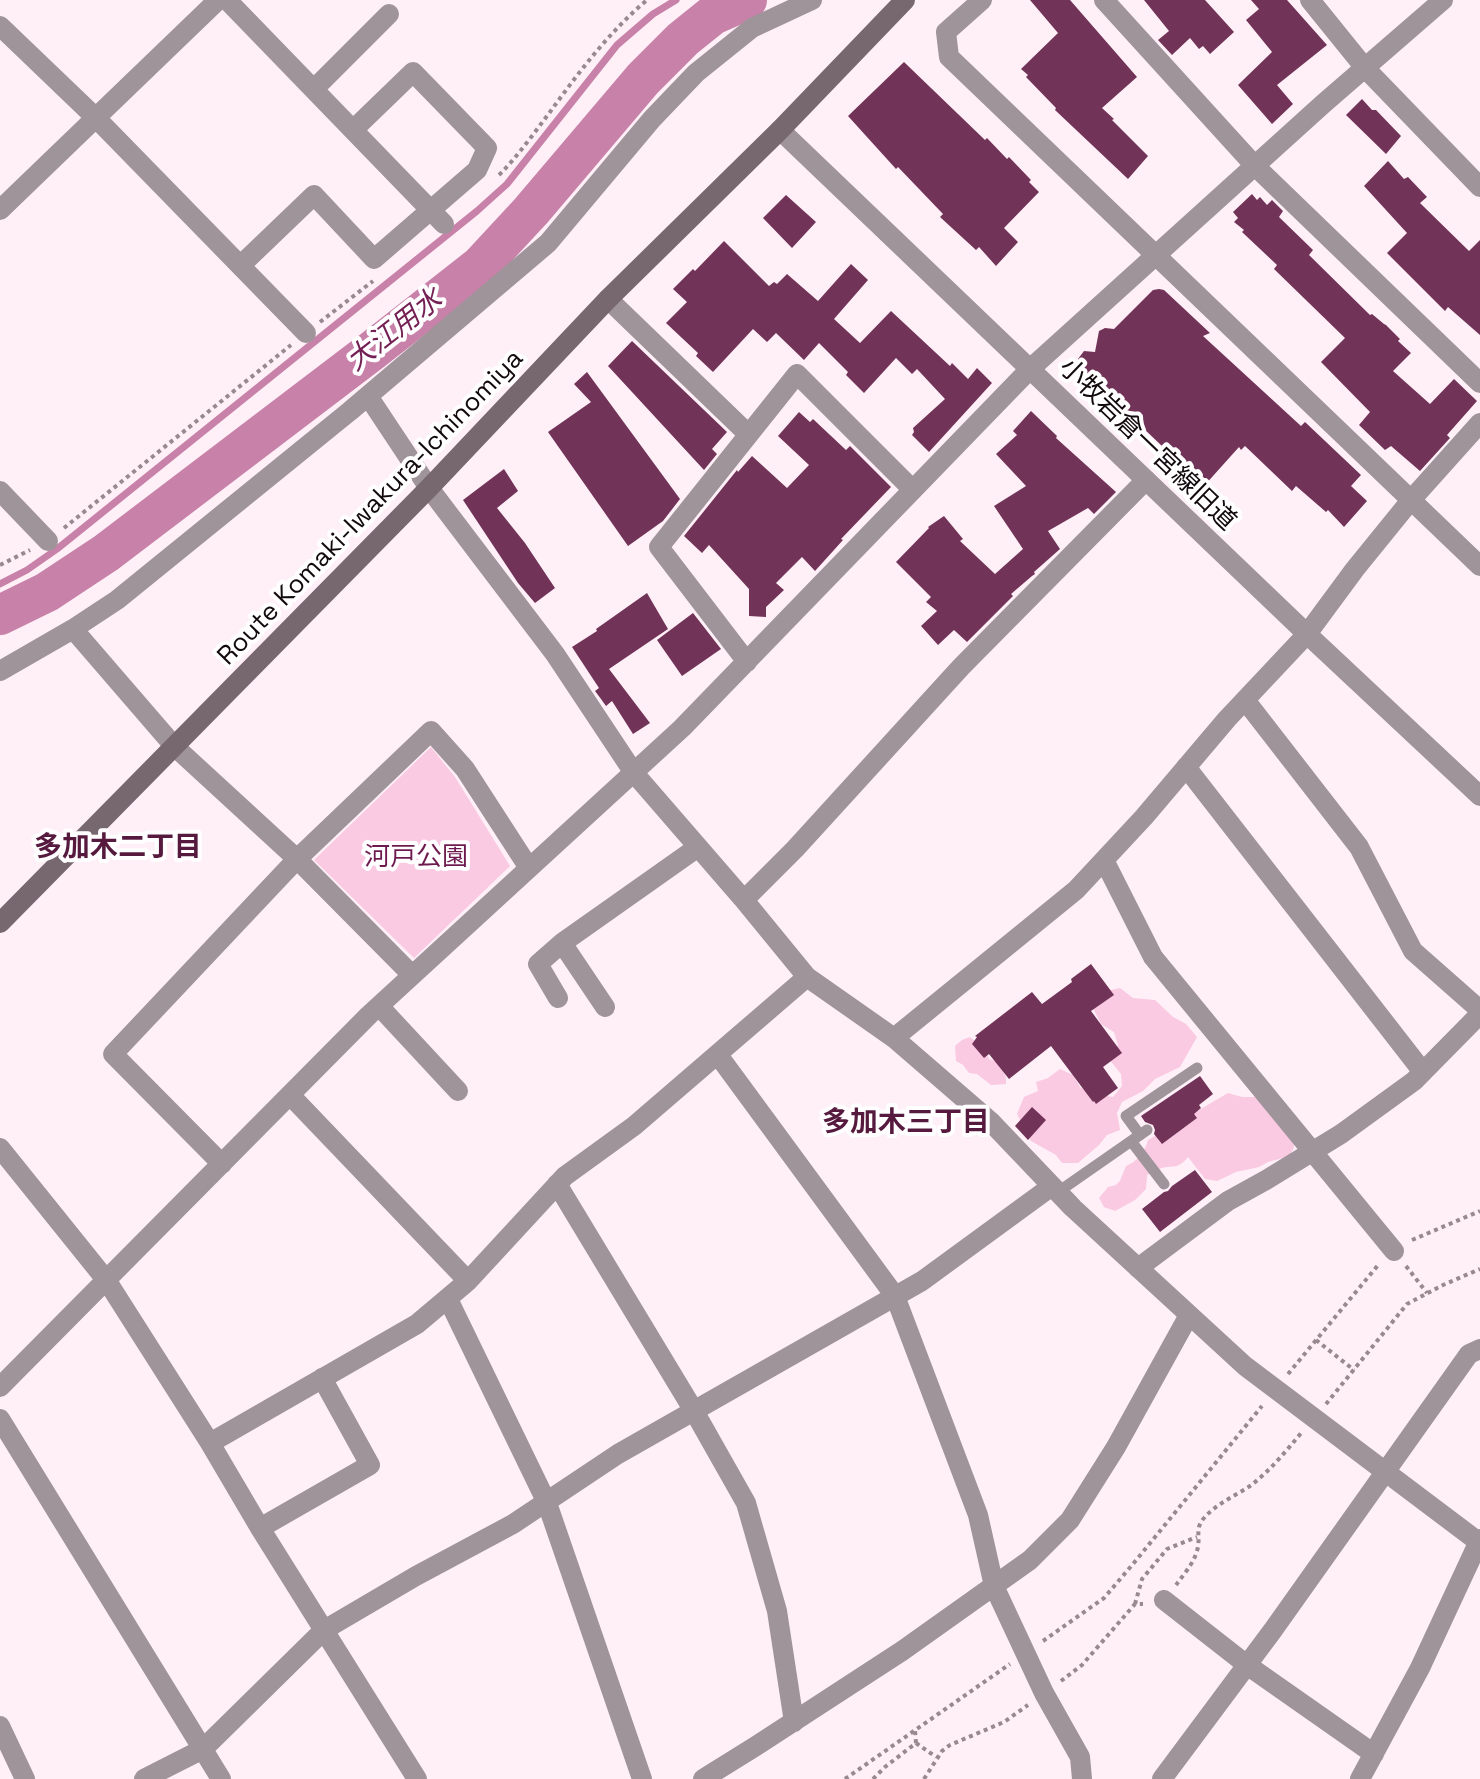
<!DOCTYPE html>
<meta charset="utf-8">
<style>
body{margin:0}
canvas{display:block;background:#ffeff7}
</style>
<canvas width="1480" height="1779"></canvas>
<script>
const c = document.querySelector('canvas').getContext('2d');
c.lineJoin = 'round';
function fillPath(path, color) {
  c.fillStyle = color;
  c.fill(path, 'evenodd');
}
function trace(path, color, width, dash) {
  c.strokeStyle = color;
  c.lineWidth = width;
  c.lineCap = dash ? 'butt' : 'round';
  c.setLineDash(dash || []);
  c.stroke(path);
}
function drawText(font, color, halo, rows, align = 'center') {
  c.font = font + ' "Space Grotesk","Noto Sans JP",sans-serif';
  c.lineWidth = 8;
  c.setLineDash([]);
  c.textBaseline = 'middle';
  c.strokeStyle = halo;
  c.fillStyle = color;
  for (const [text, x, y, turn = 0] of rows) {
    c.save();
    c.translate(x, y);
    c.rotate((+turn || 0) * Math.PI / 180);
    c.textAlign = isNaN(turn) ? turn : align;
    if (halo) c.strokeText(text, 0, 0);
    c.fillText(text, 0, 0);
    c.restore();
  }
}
fillPath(new Path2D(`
 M431,747l24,30 55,89 -96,92 -100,-98z
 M1120,988l13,10 22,2 18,17 13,7 11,13 -17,30 -25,12 -12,12 -21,11 -5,11 3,17 -13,5 -8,10 -21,18h-16l-6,-8 -25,-14 -14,-27 7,-17 14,-6 -2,-9 12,-4 12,-9 13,6 7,12 13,7 20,3 9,-11 -1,-12 -12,-15 9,-14 -4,-13 -13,-8 -10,-20 16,-13z
 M970,1037l15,13 4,9 10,3 7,16v6l-15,1 -14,-11 -8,-1 -6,-8 -7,-4 -1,-15 7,-6z
 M1228,1093l14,4h13l38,39 1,11 -4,9 -22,6 -9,5 -23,5 -19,9 -12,-2 -17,-22c-11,14 -16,7 -29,12 -5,1 -8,4 -12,6l-1,14 -11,11 -20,11 -11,-4 -5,-9 9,-11 8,-2 4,-4 6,-15c12,-5 19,-15 22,-26z`), '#fac9e2');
trace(new Path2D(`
 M0,584l27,-14 30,-21 420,-338 30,-27 110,-139 36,-31 23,-14`), '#c881a8', 7);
trace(new Path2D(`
 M0,615l47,-23 59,-39 267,-203 107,-84 51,-55 112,-132 40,-40 30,-24 34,-15`), '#c881a8', 40);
fillPath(new Path2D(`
 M1030,0h40l67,77 -35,31 12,11 -2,1 36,36 -20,23 -73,-69 1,-2 -30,-31 2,-2 -7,-6 37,-36z
 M1144,0h61l29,32 -24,22 -7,-8 -4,3 -9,-11 -18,17 -14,-15 11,-9z
 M1251,0h36l40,45 -50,40 16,19 -21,20 -34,-39 34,-33 -26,-32 13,-11z
 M904,62l81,78 2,-2 20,21 2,-2 22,23 -2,2 10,10 -35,36 14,14 -22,24 -17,-19 -3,3 -36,-33 3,-3 -45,-47 -2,2 -48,-53z
 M1362,99l10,11h4l25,26 -15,18 -40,-39z
 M1388,161l16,18 4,-2 19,20 -7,6 49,48 11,-11v95l-32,-28 -3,4 -58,-58 20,-20 -43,-47z
 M1252,194l5,6 3,-3 7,8 5,-5 11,11 -4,6 34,33 -4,5 61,60 2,-1 12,10 2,1 14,14 -2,2 13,12 -18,18 37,33 24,-25 23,22 -30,34 3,3 -30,33 -29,-25 -6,4 -26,-25 11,-13 -49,-50 24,-24 -71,-69 3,-4 -35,-33 2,-2 -10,-8 4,-4 -5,-6z
 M786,195l30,27 -24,26 -29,-30z
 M724,241l45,45 5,-4 3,2 10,-10 31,27 33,-37 17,16 -34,39 26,24 31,-32 59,55 2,-3 16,16 9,-11 15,15 -63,69 -17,-17 2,-3 -1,-4 32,-29 -28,-30 -5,5 -16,-16 -32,35 -18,-18 2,-3 -29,-29 -15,17 -28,-27 -9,9 -14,-13 -40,43 -17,-16 2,-3 -32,-30 21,-21 -14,-13 20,-20 2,2z
 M1159,289l5,1 46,43 -7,3 98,90 4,-4 56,53 -10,11 16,15 -23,26 -16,-17 -2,2 -30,-26 -4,5 -47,-45 -4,4 -2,-3 -35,39 -125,-119 -1,-8 6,-8 11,1 4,-21 6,-3 9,1 39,-39z
 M632,341l95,91 -15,17 5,5 -13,16 -96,-104z
 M587,372l93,127 -17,22 -35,25 -80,-114 43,-30 -17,-18z
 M1031,411l26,25 -1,2 60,54 -22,22 -6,-6 -40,23 12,18 -26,23 1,2 -3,2 -21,18 2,2 -46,46 -13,-12 -16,15 -17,-19 16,-15 -11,-9 5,-5 -35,-35 33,-34 -1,-1 16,-11 19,23 -3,2 35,33 28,-25 -29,-43 32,-20 -30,-32 21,-19 -4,-4z
 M799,412l11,10 3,-3 33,31 4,-4 41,41 -50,52 2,1 -28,31 -13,-14 -26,26 8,7 -18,17v10l-17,-1v-27l-40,-44 -7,8 -18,-17 53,-66 1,2 14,-16 35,32 22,-23 -31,-29z
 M504,469l14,22 -21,17 28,35 30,45 -20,15 -17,-20 -55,-83z
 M647,593l21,36 -59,40 41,54 -17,11 -21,-33 -6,5 -5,-7 -6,-8 4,-3 -27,-41 25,-16 -1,-2z
 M693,613l28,36 -39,27 -25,-36z
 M1091,964l23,31 -23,16 31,42 -19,14 15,21 -22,16 -2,-3 -1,1 -42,-56 -42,33 -20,-25 -5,4 -12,-14 5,-7 -2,-1 57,-44 10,12 30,-22 -1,-3z
 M1200,1076l13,18 -14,11 2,3 -7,6 3,4 -35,26 -8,-10 1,-4 -2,-5 -8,-3 -4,-6z
 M1032,1107l14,13 -18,20 -13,-14z
 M1195,1170l17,22 -52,40 -18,-23 22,-17 4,-1 4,-5z`), '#723358');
trace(new Path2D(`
 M499,175c19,-19 35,-42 51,-63 29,-40 59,-80 97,-112
 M320,322l53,-41
 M64,528l227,-183
 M0,565l30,-15
 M1412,1240l68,-29
 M1406,1266l21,27
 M1316,1340l38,30
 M1288,1374l91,-110
 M1326,1404l81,-100 36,-19 37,-16
 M1176,1585c8,-11 19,-23 22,-38 2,-11 -3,-19 6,-29 12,-14 31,-22 46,-32 20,-15 36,-35 52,-54
 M1135,1604l7,-25 25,-30 30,-12
 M1043,1641l61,-43 29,-34 129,-158
 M1061,1681l21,-16 53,-61h8
 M916,1743l20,14
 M845,1779l165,-115
 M873,1779l12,-12 31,-24 -1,-13
 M924,1779l18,-28 8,-6 54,-23 24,-17`), '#96898f', 4, [4, 4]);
trace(new Path2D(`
 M1140,1135l-14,-19 71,-48
 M1131,1141l33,43
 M1058,1192l89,-62`), '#9f949a', 11);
trace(new Path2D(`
 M227,0l217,224
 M982,0l-36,32 3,25 531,509
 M1104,0l151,166 225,217
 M1310,0l55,68 115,119
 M0,26l96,92 210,215
 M314,89l75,-75
 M0,210l218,-210
 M241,265l73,-70 60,64 103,-89 10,-22 -74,-76 -60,58
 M608,299l140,135
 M368,396l61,92 126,166 79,119 110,127 63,77 87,61 96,83 83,87 172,158 235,177
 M0,491l48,50
 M73,629l101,117 123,113 115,116
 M747,662l-88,-115 138,-173 116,116
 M0,671l73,-42 44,-29 233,-189 198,-168 104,-124 44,-46 56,-45 60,-28
 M1245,700l114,147 54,104 67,59
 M1186,767l237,305
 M1104,860l49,97 241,294
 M744,900l51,-51 166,-182 185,-187
 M562,943l43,64
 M558,998l-20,-34 24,-21 136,-96
 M379,1006l79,85
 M894,1038l182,-148 68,-73 83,-98 80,-85 48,-65 56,-69 69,-77
 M718,1055l177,241 83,219 16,71 50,107 36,64 2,22
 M290,1095l178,186
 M0,1148l107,133 103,162 50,85 157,251
 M222,1164l-109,-110 184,-195 134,-128 34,38 64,99
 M557,1184l137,227 52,92 31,108 17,111
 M1138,1268l90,-67 38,-21 75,-46 73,-53 66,-67
 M448,1299l99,204 95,276
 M0,1387l369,-372 313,-287 348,-359 293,-265 120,-104
 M0,1419l221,360
 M210,1443l207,-119 51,-43 97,-105 69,-50 173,-149
 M260,1528l110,-63 -48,-87
 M1164,1600l83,65 127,89
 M0,1726l25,53
 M144,1779l59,-30 121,-119 92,-54 97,-52 105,-70 304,-173 130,-95
 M703,1779l53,-33 146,-95 128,-91 40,-40 46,-73 73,-132
 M1162,1779l111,-149 196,-276 11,-5
 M1360,1779l60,-111 60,-129`), '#9f949a', 20);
trace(new Path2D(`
 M780,130l527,504 173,162`), '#9f949a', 20);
trace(new Path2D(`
 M0,923l429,-435 179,-189 172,-169 125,-130`), '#77676f', 20);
drawText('26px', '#11090d', '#fff', [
 ["小牧岩倉一宮線旧道",1147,445,44],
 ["Route Komaki-Iwakura-Ichinomiya",371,508,-46]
]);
drawText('26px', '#6e1a50', '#fff', [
 ["河戸公園",416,858]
]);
drawText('italic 28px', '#742055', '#fff', [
 ["大江用水",395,331,-38]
]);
drawText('bold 28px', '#561a3f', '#fff', [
 ["多加木二丁目",118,848],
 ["多加木三丁目",906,1123]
]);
</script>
